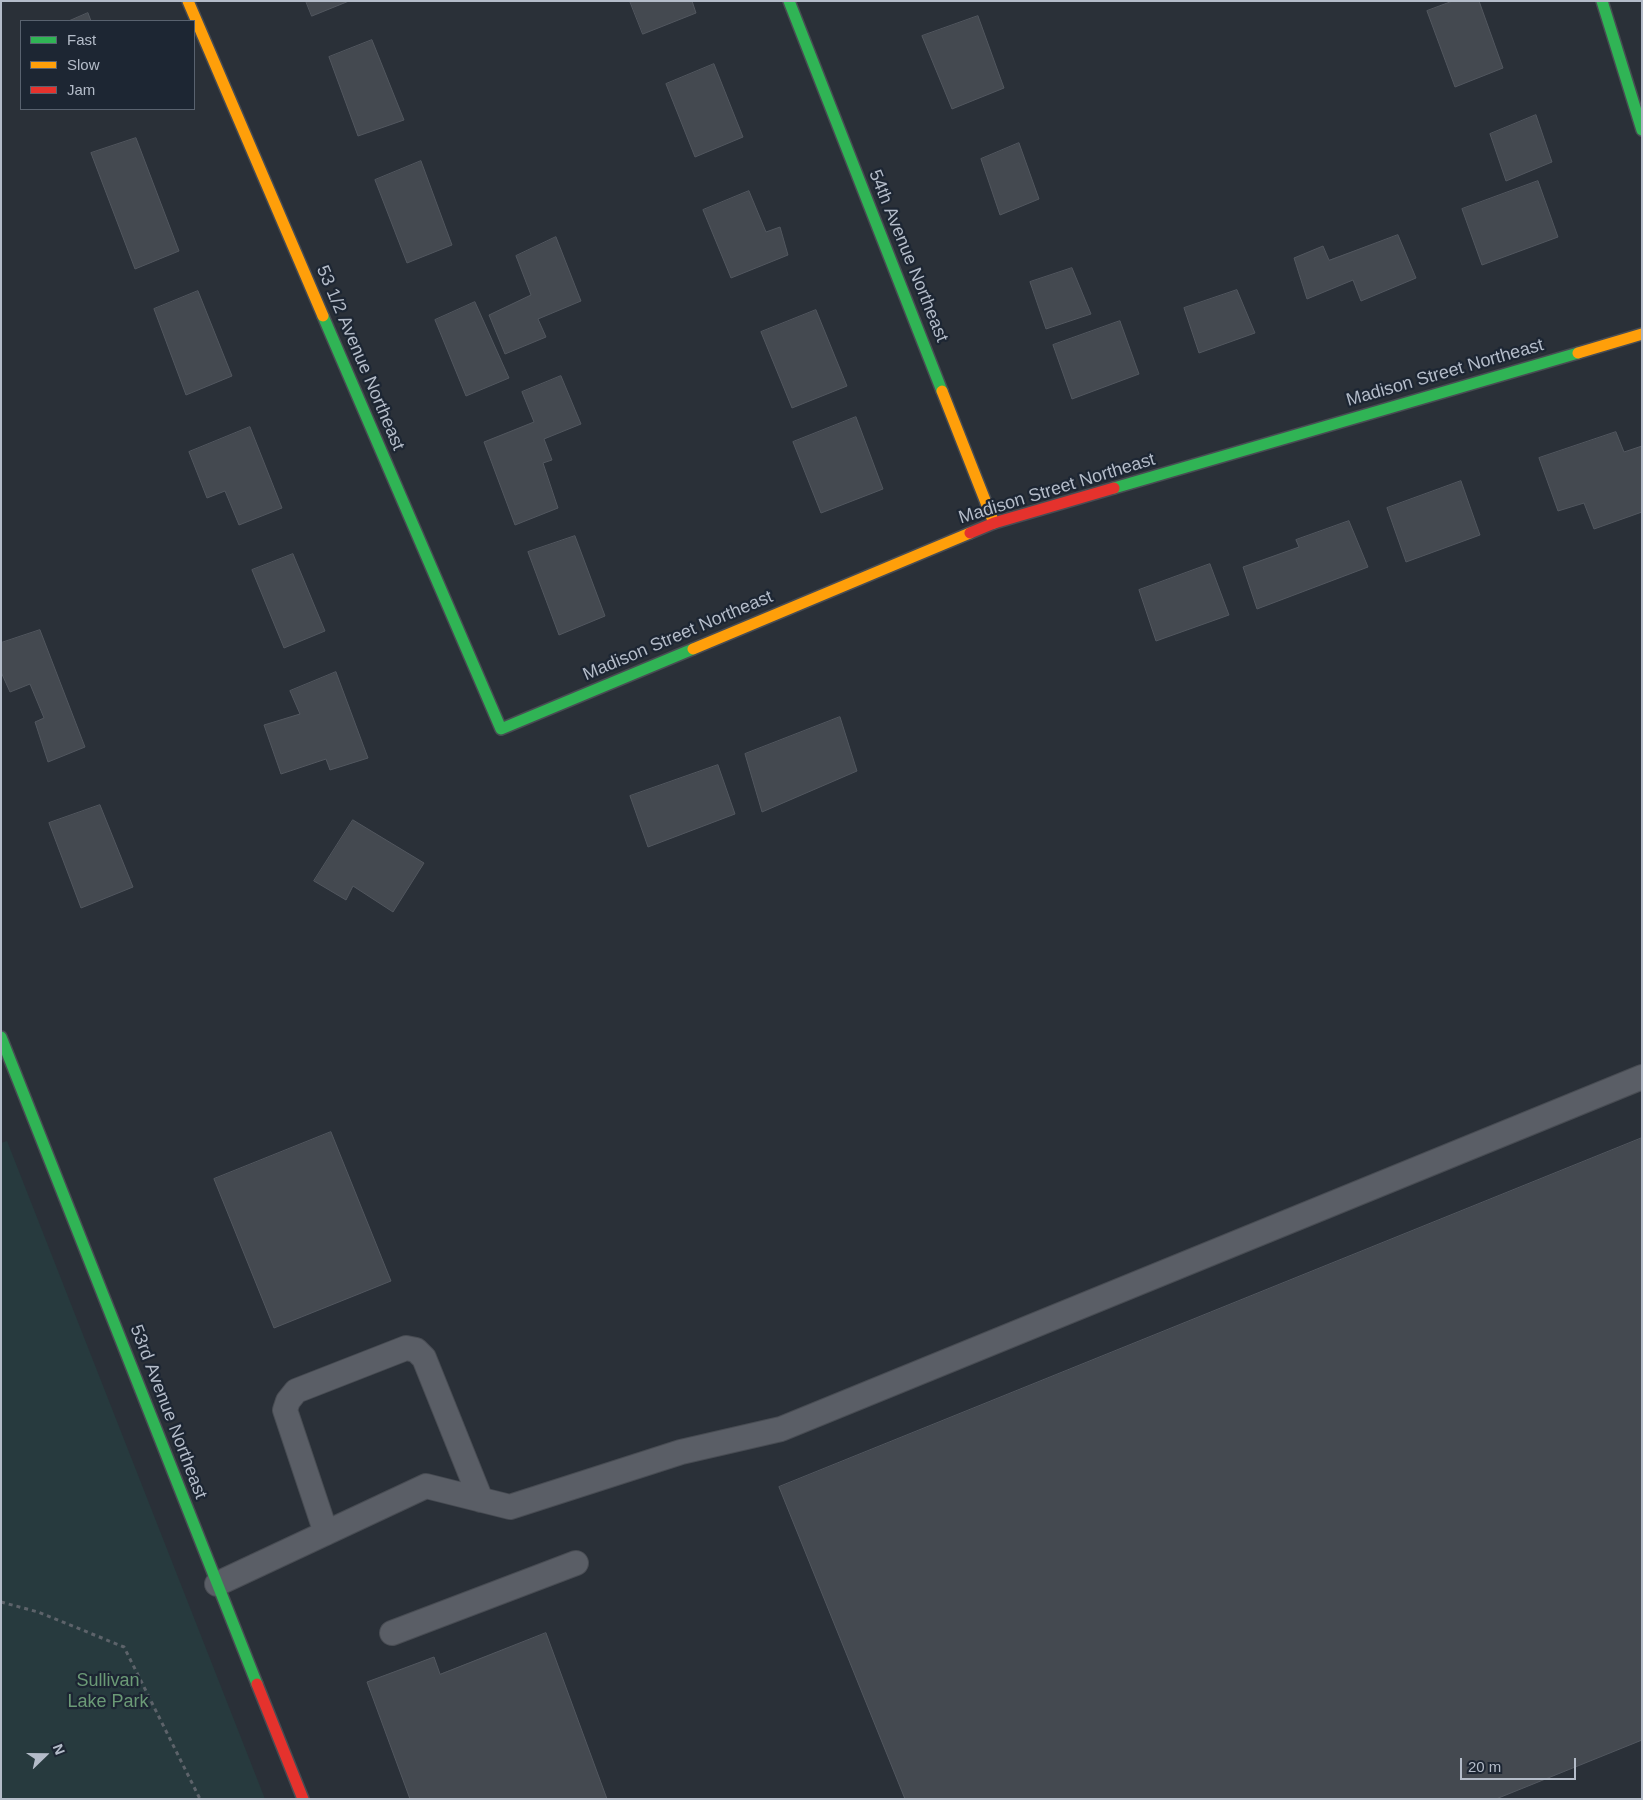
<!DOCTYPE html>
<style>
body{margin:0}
#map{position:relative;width:1643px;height:1800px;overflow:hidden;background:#2a3038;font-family:Helvetica,sans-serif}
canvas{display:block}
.frame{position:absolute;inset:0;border:2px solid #b4bcc9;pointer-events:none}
.legend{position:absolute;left:20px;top:20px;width:175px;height:90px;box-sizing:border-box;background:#1d2633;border:1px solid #59626f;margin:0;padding:6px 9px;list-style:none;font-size:15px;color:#b4bcc9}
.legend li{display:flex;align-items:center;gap:10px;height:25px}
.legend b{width:25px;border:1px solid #59626f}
.north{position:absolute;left:20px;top:1730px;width:50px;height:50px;-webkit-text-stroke:4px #1d2633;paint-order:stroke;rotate:68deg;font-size:14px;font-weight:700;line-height:20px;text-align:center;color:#b4bcc9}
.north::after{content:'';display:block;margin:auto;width:18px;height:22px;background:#b4bcc9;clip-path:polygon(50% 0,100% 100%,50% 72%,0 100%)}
.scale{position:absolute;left:1460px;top:1758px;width:116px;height:22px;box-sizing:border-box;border:2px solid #b4bcc9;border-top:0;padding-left:6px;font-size:15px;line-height:18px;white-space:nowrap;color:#b4bcc9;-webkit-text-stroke:4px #1d2633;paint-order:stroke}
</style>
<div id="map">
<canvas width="1643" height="1800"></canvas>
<div class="frame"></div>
<ul class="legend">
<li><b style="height:6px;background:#30b455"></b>Fast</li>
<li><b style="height:6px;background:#ff9f0a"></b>Slow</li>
<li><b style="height:6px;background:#e5322d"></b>Jam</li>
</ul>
<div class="north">N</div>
<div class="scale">20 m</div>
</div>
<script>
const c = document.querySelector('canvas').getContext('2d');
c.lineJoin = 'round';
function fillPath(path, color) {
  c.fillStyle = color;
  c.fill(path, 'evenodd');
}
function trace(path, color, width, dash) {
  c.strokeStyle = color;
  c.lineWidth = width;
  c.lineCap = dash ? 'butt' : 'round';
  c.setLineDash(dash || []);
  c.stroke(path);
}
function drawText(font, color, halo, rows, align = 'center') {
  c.font = font + ' Helvetica,sans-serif';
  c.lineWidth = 4.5;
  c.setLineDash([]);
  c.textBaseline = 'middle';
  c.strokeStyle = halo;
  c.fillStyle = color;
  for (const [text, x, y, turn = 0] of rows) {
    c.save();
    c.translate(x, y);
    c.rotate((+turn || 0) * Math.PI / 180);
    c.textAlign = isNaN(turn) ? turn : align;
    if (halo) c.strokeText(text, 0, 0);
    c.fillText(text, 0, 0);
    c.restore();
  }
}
fillPath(new Path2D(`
 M7,1141l258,658h-264v-656z`), '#273a3e');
const building = new Path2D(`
 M306,1h43l-37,15z
 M630,1h62l4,12 -53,21z
 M1453,1h26l24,67 -48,19 -28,-76z
 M88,13l3,8h-22z
 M978,16l26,72 -52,21 -30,-73z
 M372,40l32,80 -46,16 -29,-79z
 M714,64l29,73 -48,20 -29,-73z
 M1536,115l16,47 -46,19 -16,-47z
 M136,138l43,113 -44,18 -44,-116z
 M1019,143l20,56 -39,16 -19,-56z
 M421,161l31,84 -45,18 -32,-83z
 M1538,181l20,56 -76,28 -20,-56z
 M749,191l17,41 14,-5 8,28 -57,23 -28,-68z
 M1398,235l18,43 -55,23 -8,-21 -46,19 -13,-41 29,-12 6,14z
 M556,237l25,64 -43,18 8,18 -41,17 -16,-39 42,-20 -15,-39z
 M1072,268l19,46 -45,15 -16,-47z
 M1237,290l18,43 -56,20 -15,-45z
 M198,291l34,85 -46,19 -32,-86z
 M475,302l34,76 -43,18 -31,-76z
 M816,310l31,76 -55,22 -31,-76z
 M1120,321l19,53 -67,25 -19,-54z
 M561,376l20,48 -37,15 8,21 -9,3 15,45 -43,17 -31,-83 50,-20 -12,-30z
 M856,417l27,72 -62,24 -28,-71z
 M250,427l32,81 -43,17 -14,-34 -18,7 -18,-46z
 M1616,432l8,20 18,-6v66l-48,17 -10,-26 -26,8 -19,-53z
 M1461,481l19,54 -74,27 -19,-54z
 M1349,521l19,46 -111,42 -14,-42 56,-20 -3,-7z
 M575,536l30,80 -46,19 -31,-83z
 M293,554l32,77 -41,17 -32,-78z
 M1210,564l19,51 -73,26 -17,-51z
 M40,630l45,117 -37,15 -13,-40 9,-4 -14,-34 -20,8 -9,-20v-29z
 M336,672l32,86 -38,12 -4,-11 -45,15 -17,-49 36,-11 -10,-23z
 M840,717l17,54 -95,41 -17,-58z
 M718,765l17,49 -87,33 -18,-51z
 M100,805l33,82 -52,21 -32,-85z
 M353,820l71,43 -31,49 -40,-26 -7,14 -32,-19z
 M331,1132l60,149 -117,47 -60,-149z
 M1642,1138v602l-146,59h-591l-126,-312z
 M546,1633l61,166h-197l-43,-117 67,-25 6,17z`);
fillPath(building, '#444950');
trace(building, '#52575f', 1);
const lane = new Path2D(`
 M326,1533l-41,-123 3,-9 8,-10 110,-43 10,2 8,8 57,142
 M217,1584l209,-98 84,21 171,-55 100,-23 861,-352
 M392,1633l184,-70`);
const fast = new Path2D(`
 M789,1l153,390
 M1602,1l40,129
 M323,316l178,413 192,-80
 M1114,488l464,-135
 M1,1037l256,647`);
const slow = new Path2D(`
 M188,1l135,315
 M1578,353l64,-19
 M942,391l52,132
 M693,649l277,-116`);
const jam = new Path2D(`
 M970,533l24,-10 120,-35
 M257,1684l46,115`);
trace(lane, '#484c53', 26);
trace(fast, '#484c53', 14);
trace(slow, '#484c53', 14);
trace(jam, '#484c53', 14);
trace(new Path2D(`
 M1,1602l37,10 86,35 76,152`), '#5d636a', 3, [4, 4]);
trace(lane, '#5a5e66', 24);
trace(fast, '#30b455', 11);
trace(slow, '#ff9f0a', 11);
trace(jam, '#e5322d', 11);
drawText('18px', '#b4bcc9', '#1d2633', [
 ["54th Avenue Northeast",908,256,68],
 ["53 1/2 Avenue Northeast",360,358,67],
 ["Madison Street Northeast",1445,373,-16],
 ["Madison Street Northeast",1057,489,-17],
 ["Madison Street Northeast",678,636,-23],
 ["53rd Avenue Northeast",168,1412,69]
]);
drawText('18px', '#6b9a76', '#1d2633', [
 ["Sullivan",108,1681],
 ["Lake Park",108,1702]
]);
</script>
